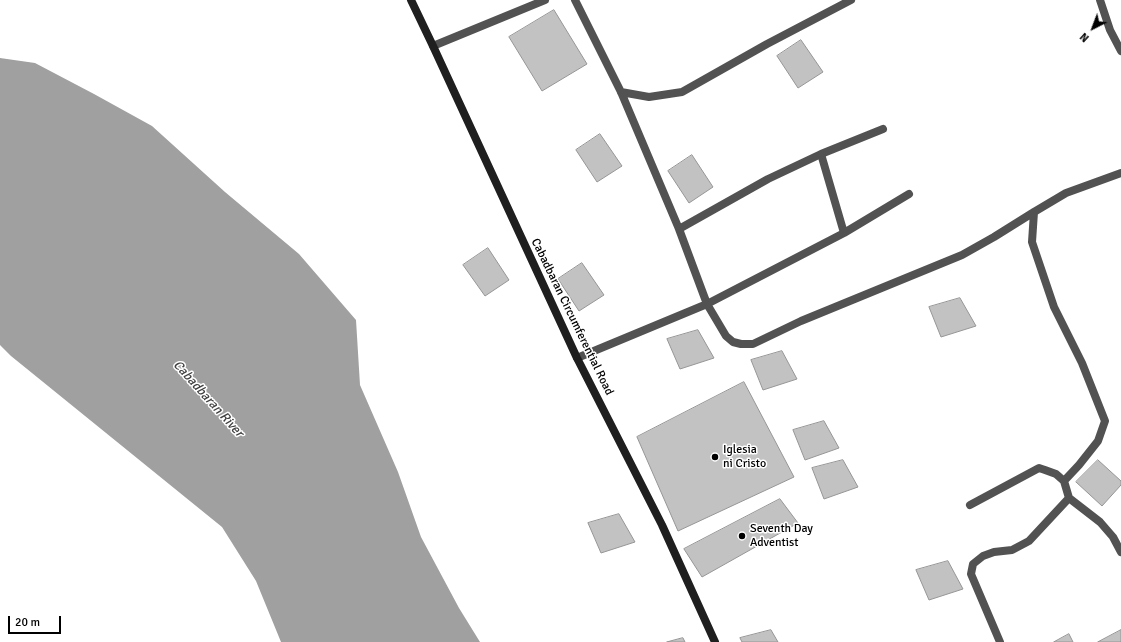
<!DOCTYPE html>
<style>
body{margin:0}
#map{position:relative;width:1121px;height:642px;overflow:hidden;background:#fff;font-family:Signika,sans-serif}
canvas{display:block}
.north{position:absolute;left:1073px;top:8px;width:40px;height:40px;-webkit-text-stroke:3px #fff;paint-order:stroke;rotate:222deg;font-size:11px;font-weight:700;line-height:16px;text-align:center;color:#000}
.north::after{content:'';display:block;margin:auto;width:14px;height:18px;background:#000;clip-path:polygon(50% 0,100% 100%,50% 72%,0 100%)}
.scale{position:absolute;left:8px;top:616px;width:53px;height:18px;box-sizing:border-box;border:2px solid #000;border-top:0;padding-left:5px;font-size:12px;line-height:14px;white-space:nowrap;color:#000;-webkit-text-stroke:3px #fff;paint-order:stroke}
</style>
<div id="map">
<canvas width="1121" height="642"></canvas>
<div class="north">N</div>
<div class="scale">20 m</div>
</div>
<script>
const c = document.querySelector('canvas').getContext('2d');
c.lineJoin = 'round';
function fillPath(path, color) {
  c.fillStyle = color;
  c.fill(path, 'evenodd');
}
function trace(path, color, width, dash) {
  c.strokeStyle = color;
  c.lineWidth = width;
  c.lineCap = dash ? 'butt' : 'round';
  c.setLineDash(dash || []);
  c.stroke(path);
}
function drawText(font, color, halo, rows, align = 'center') {
  c.font = font + ' Signika,sans-serif';
  c.lineWidth = 3;
  c.setLineDash([]);
  c.textBaseline = 'middle';
  c.strokeStyle = halo;
  c.fillStyle = color;
  for (const [text, x, y, turn = 0] of rows) {
    c.save();
    c.translate(x, y);
    c.rotate((+turn || 0) * Math.PI / 180);
    c.textAlign = isNaN(turn) ? turn : align;
    if (halo) c.strokeText(text, 0, 0);
    c.fillText(text, 0, 0);
    c.restore();
  }
}
fillPath(new Path2D(`
 M0,58l35,5 59,31 58,32 73,66 74,62 57,66 4,65 38,87 23,65 38,71 21,34h-199l-25,-61 -34,-54 -211,-171 -11,-11z`), '#a0a0a0');
const building = new Path2D(`
 M554,10l33,54 -45,27 -33,-54z
 M801,40l22,32 -25,16 -21,-32z
 M600,134l22,32 -25,16 -21,-32z
 M692,155l21,32 -24,16 -21,-32z
 M488,248l21,32 -24,16 -22,-31z
 M582,263l22,32 -25,16 -21,-32z
 M960,298l16,28 -35,11 -12,-30z
 M698,330l16,28 -34,11 -13,-30z
 M782,351l15,28 -34,11 -12,-30z
 M744,382l50,95 -116,54 -41,-94z
 M824,421l15,27 -34,12 -12,-30z
 M843,460l15,27 -34,12 -12,-31z
 M1098,460l23,21v4l-19,21 -26,-24z
 M780,499l18,24 -96,54 -18,-28z
 M619,514l16,28 -34,11 -13,-30z
 M948,561l15,28 -34,11 -13,-30z
 M771,630l7,12h-36l-2,-4z
 M1121,630v12h-23z
 M1069,634l4,8h-19z
 M683,638l2,4h-18z`);
fillPath(building, '#c2c2c2');
trace(building, '#969696', 1);
trace(new Path2D(`
 M575,0l46,92 58,137 28,75 19,32 7,6 8,2h12l48,-23 161,-66 32,-18 40,-25 32,-19 55,-20
 M1100,0l10,30 11,21
 M433,46l112,-46
 M621,92l28,5 33,-5 85,-48 84,-44
 M821,154l23,79
 M1034,212l-2,30 22,65 28,56 23,58 -7,20 -19,24 -15,16
 M679,229l89,-50 53,-25 62,-25
 M577,358l130,-54 137,-71 65,-39
 M970,505l69,-37 6,2 11,4 8,7 5,17 31,24 13,15 8,15
 M1000,642l-29,-68 2,-10 10,-8 11,-4 18,-2 17,-9 40,-43`), '#525252', 8);
trace(new Path2D(`
 M411,0l22,46 144,312 85,167 53,117`), '#1f1f1f', 8);
for (const [x, y, r, color] of [
 [715,457,4,"#000"],
 [742,536,4,"#000"]
]) {
  const dot = new Path2D();
  dot.arc(x, y, r, 0, 2 * Math.PI);
  c.fillStyle = color;
  c.fill(dot);
  trace(dot, '#fff', 1.5);
}
drawText('12px', '#000', '#fff', [
 ["Cabadbaran Circumferential Road",572,317,64]
]);
drawText('12px', '#000', '#fff', [
 ["Iglesia",723,450],
 ["ni Cristo",723,464],
 ["Seventh Day",750,529],
 ["Adventist",750,543]
], 'left');
drawText('italic 13px', '#414141', '#fff', [
 ["Cabadbaran River",208,399,48]
]);
</script>
